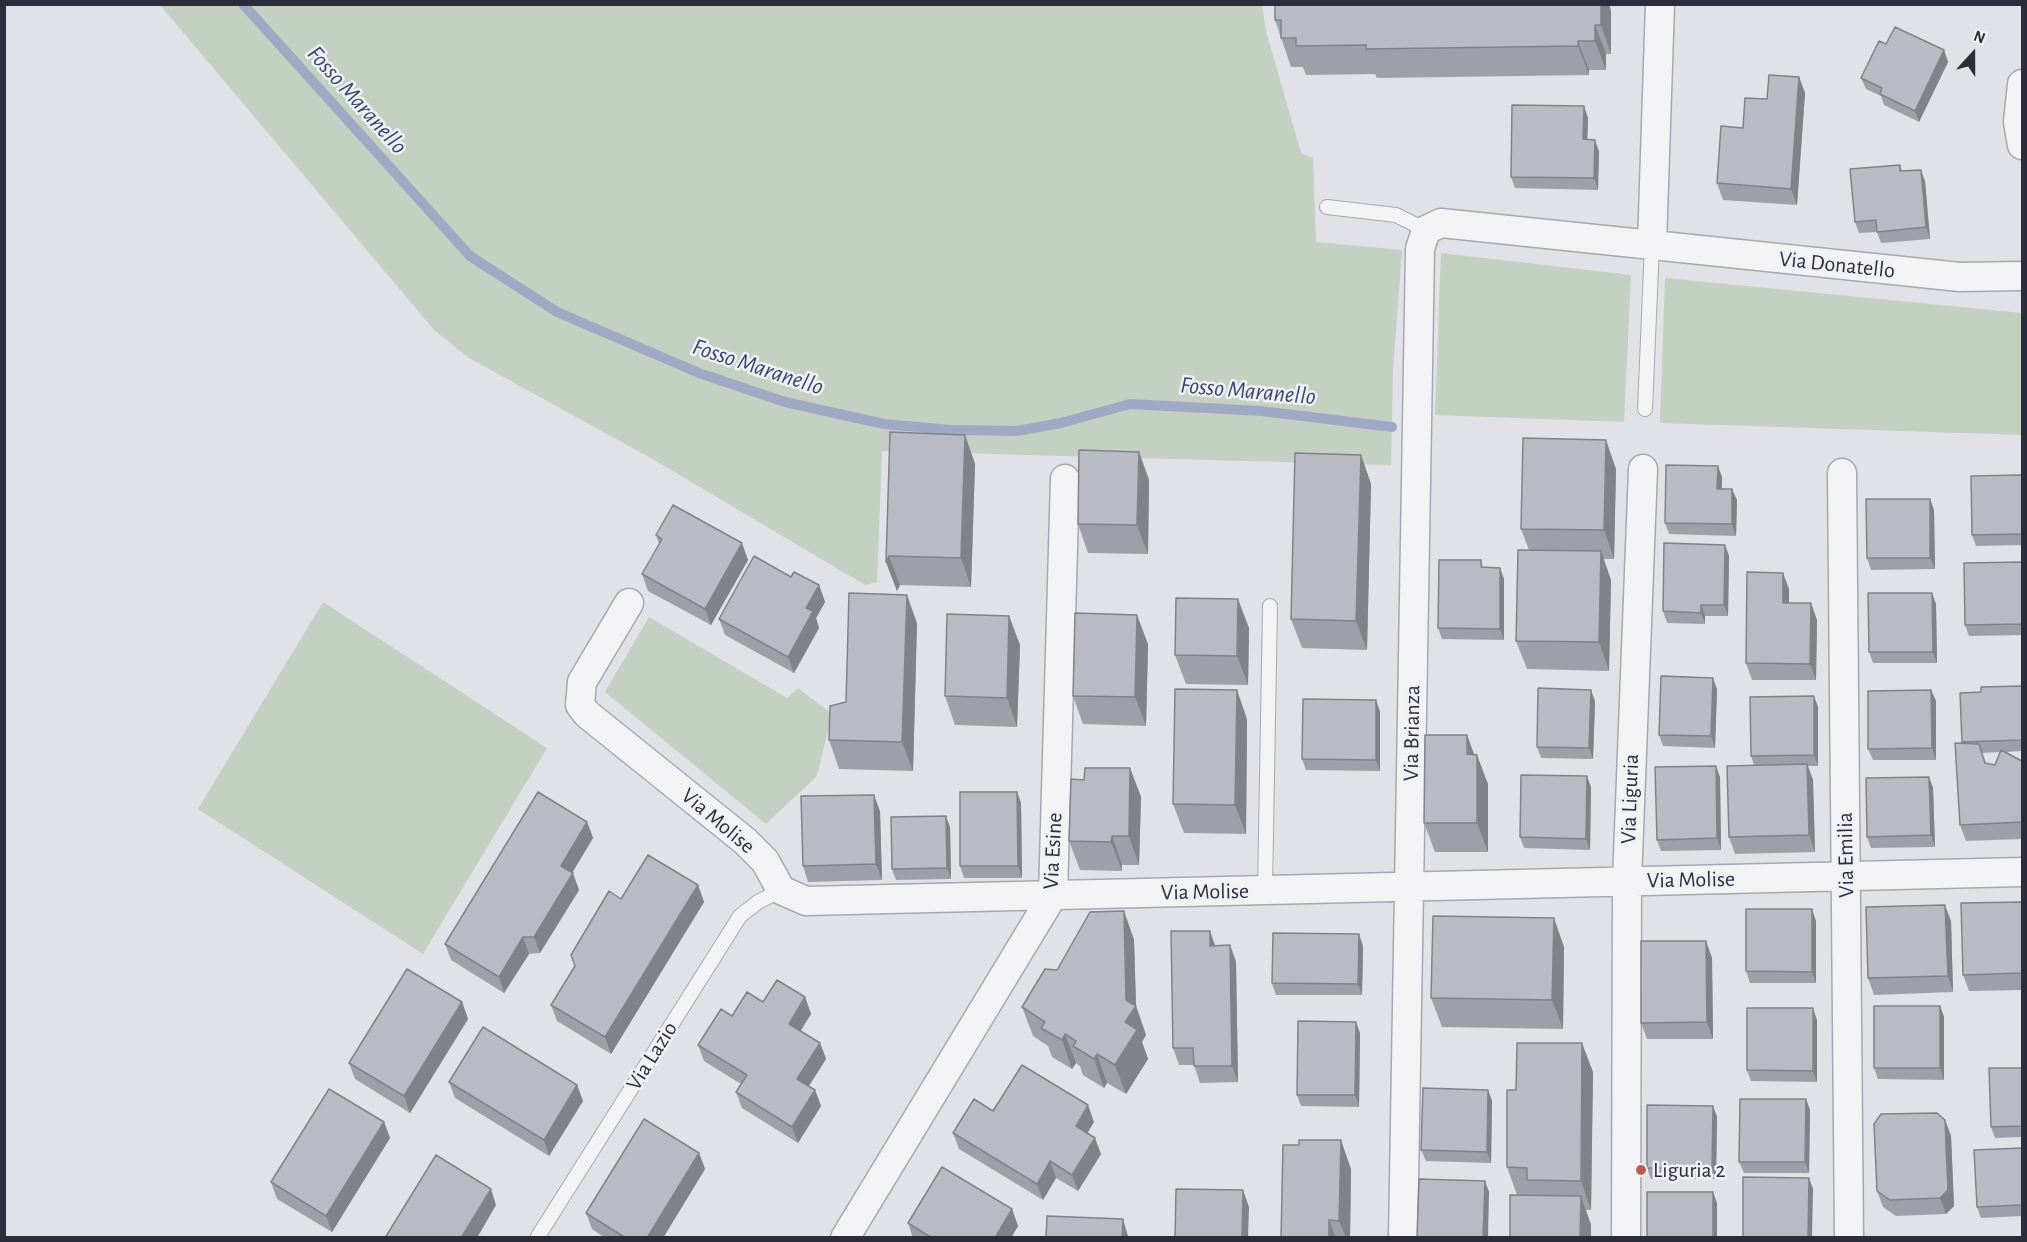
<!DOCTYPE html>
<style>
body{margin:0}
#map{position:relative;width:2027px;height:1242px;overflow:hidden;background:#e0e2e8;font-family:"Alegreya Sans",sans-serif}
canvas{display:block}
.frame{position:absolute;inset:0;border:6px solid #2b2d3d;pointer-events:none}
.north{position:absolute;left:1943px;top:24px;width:60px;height:60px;-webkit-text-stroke:4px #f0f1f5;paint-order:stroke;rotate:21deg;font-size:16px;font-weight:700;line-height:24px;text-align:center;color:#2b2d3d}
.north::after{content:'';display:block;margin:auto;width:21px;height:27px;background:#2b2d3d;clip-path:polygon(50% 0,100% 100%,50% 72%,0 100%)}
</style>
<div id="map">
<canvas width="2027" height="1242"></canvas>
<div class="frame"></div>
<div class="north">N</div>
</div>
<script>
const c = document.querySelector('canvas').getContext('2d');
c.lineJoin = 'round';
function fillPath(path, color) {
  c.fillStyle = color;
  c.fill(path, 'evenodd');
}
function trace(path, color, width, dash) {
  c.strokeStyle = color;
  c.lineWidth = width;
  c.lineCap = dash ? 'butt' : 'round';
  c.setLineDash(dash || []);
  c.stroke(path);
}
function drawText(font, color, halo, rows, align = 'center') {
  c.font = font + ' "Alegreya Sans",sans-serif';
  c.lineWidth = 5;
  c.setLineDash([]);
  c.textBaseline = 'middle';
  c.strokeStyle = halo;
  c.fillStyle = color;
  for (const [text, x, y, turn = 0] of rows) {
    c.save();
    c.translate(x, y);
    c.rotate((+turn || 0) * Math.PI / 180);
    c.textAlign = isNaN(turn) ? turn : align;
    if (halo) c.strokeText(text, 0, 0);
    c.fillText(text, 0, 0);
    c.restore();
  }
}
fillPath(new Path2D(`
 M160,5h1102l4,26 35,122 12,5 3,84 86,8 -9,120 -2,95 -509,-14 -5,131 -12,3 -209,-124 -187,-103 -34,-27z
 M1441,253l190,22 -7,147 -189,-7z
 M1665,278l357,35v122l-362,-12z
 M323,602l224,146 -124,206 -225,-145z
 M649,617l138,81 11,-10 34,26 -15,62 -51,48 -161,-132z`), '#c3d0c2');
trace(new Path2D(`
 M243,4l227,252 87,56 142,61 86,29 99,22 67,6 66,1 44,-8 69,-19 131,7 131,16`), '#9fa9c3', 10);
const lane = new Path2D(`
 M1327,207l69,8 30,15
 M1645,409l7,-164
 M1265,890l5,-284
 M537,1238l203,-322 18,-14 23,-12`);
const street = new Path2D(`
 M2022,84l-4,38 4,23
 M1652,245l8,-241
 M1842,473l7,765
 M629,603l-47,79 -2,23 7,9 158,127 20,20 16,29 25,11 1216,-29
 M845,1238l208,-343 12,-416
 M1403,1238l17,-989 6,-19 15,-7 519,54 62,-1
 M1626,1238l1,-357 16,-412`);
trace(lane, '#a6a8b1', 16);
trace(street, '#a6a8b1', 31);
trace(lane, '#f3f3f6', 14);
trace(street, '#f3f3f6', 28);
fillPath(new Path2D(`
 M1275,4h334l2,7v43h-5v16h-17v5l-212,3 -2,-4 -69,1 -3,-8h-12l-16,-47z
 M1886,44l58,6 4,12 -29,60 -35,-17 -3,-9 -15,-7 -5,-11z
 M1799,77l6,16 -8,112 -74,-5 -6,-17 26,-55z
 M1588,118l-1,21 12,12 -1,39 -83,-2 -4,-11z
 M1900,165l2,6 23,10 5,58 -49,4 -4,-11 -18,1 -4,-11z
 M890,432l75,3 10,29 -4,123 -71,-2 -3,6 -11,-29z
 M1139,452l10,28 -1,74 -60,-1 -10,-29z
 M1361,455l10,29 -4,166 -65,-2 -11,-29z
 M1616,469l-2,90h-11l8,21 -2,91 -82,-2 -11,-28 13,-91 -8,-21z
 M2022,475v70l-46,1 -4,-11z
 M1722,477v12l15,11 -1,36 -67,-2 -4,-11z
 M1930,499l4,11 1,59 -64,1 -4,-12z
 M656,535l92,25 -37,65 -63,-34 -6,-17 17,-30z
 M1725,545l4,11 -1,60h-23v8l-38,-1 -4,-12z
 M1481,560l2,7 17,1 4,11v61l-62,-1 -4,-11z
 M2022,562v73l-53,1 -4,-11z
 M791,577l28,8 6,17 -9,16 3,10 -25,45 -69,-38 -6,-16z
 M1789,589v14l28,17 -1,60h-64l-6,-17z
 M1936,604l1,59h-64l-4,-11z
 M1009,616l11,29 -3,82 -62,-2 -10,-29z
 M917,623l-4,148 -74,-2 -10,-29 17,-38z
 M1249,628l-1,57 -62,-1 -11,-29z
 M1148,644l-2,82 -63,-2 -10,-28z
 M2022,686v65l-16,1 16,9v78l-56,2 -6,-16 2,-83 19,-50zM2000,752l-5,13 -9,-2 -4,-10z
 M1717,689l-2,59 -52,-2 -4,-11z
 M1931,690l5,11v59h-63l-5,-11z
 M1376,700l4,12v59l-74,-1 -4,-11z
 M1595,701l-2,58 -52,-1 -4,-11z
 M1818,707v59h-10l5,14 2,72 -80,2 -6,-17 25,-72 -3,-9z
 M1247,719l-1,115 -62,-1 -11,-29z
 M1467,735l7,20 14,29v68h-53l-11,-29z
 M1130,768l11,29 -2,68h-17v6l-42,-1 -11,-29z
 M1720,777l1,73 -60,1 -4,-11z
 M1929,777l4,11 2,59 -64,1 -4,-11z
 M1591,787l-1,63 -66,-2 -4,-11z
 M1017,792l4,11 1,75h-58l-4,-12z
 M880,811l2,69 -74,2 -5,-16z
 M587,822l6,16 -21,35 7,17 -39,63 -11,1 -25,39 -53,-33 -6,-16z
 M950,827l1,52 -55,1 -4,-11z
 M698,885l6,17 -93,152 -54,-33 -6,-16 24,-39 -4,-11 50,-56z
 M2022,902v88l-53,1 -6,-16z
 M1124,911l10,29 2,66 10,29 -4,7 6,17 -22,35 -19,-11 -3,5 -21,-13 -3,-9 -4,-3 -4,6 -20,-12 -4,-11 -15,-10 -11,-29 35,-37z
 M1816,921v62h-66l-4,-12z
 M1951,921l2,71 -79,3 -6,-17z
 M1706,941l6,17 1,81h-66l-6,-16z
 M1230,945l6,17 2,120 -38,1 -6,-18h-15l-6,-17 42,-102z
 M1363,946l-1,49h-86l-4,-12z
 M1564,947l-1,82 -121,-2 -11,-29z
 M805,997l6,17 -11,17 20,12 6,16 -17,27 6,4 6,16 -23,37 -56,-35 -6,-16 5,-8 -37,-23 -6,-16 34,-29z
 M462,1002l6,17 -58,94 -55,-34 -6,-16z
 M1940,1006l4,11v63l-66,-1 -4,-11z
 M1817,1020v62l-66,-1 -4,-11z
 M1360,1033l-1,74 -58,-1 -4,-11z
 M2022,1068v69l-27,1 -4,-11z
 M1593,1072l-2,138h-5l5,15 -74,-30 -10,-28 9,-77z
 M449,1082l128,3 6,16 -34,55 -94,-58z
 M1488,1090l4,11 -1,62 -65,-2 -5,-11z
 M1806,1099l4,11 -1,63h-65l-5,-11z
 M1713,1106l4,11 -1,62h-65l-4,-11z
 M993,1111l101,11 -7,11 14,21 -23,37 -22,-13 -13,22 -84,-51 -6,-16z
 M1945,1120l6,16 3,70 -8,8 -50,2 -13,-9 -6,-16z
 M384,1122l6,16 -58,94 -55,-33 -6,-17z
 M2022,1148v68l-41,2 -4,-11z
 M699,1153l6,16 -42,69h-58l-13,-9 -6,-16z
 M1351,1169l-1,69h-69z
 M1012,1209l6,17 -7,12h-98l-5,-15z`), '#9ea0a9');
fillPath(new Path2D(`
 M1601,4h8l2,7v43l-10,-29z
 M1595,25l11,29v16l-11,-29z
 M1578,41l11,29v5l-11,-29z
 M1944,50l4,12 -29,60 -4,-11z
 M1799,77l6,16 -8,112 -6,-16z
 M1584,106l4,12 -1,32 -4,-11z
 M1595,140l4,11 -1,39 -4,-12z
 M1921,170l4,11 5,58 -4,-12z
 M965,435l10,29 -4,123 -10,-29z
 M1606,440l10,29 -2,90 -10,-29z
 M1139,452l10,28 -1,74 -11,-29z
 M1361,455l10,29 -4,166 -11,-29z
 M1718,466l4,11 -1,23 -4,-11z
 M1732,489l5,11 -1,36 -4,-12z
 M1930,499l4,11 1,59 -5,-11z
 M742,543l6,17 -37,65 -6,-16z
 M1725,545l4,11 -1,60 -4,-11z
 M1601,551l10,29 -2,91 -10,-29z
 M889,556l11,29 -3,6 -11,-29z
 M1500,568l4,11v61l-4,-11z
 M1783,573l6,16v30l-6,-16z
 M819,585l6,17 -9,16 3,10 -25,45 -6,-16 18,-49z
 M1932,593l4,11 1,59 -4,-11z
 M907,595l10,28 -4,148 -11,-29z
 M1238,599l11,29 -1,57 -11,-29z
 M1811,603l6,17 -1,60 -6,-16z
 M1701,605l4,11v8l-4,-11z
 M1137,615l11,29 -2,82 -11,-29z
 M1009,616l11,29 -3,82 -10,-29z
 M1713,678l4,11 -2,59 -4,-12z
 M1237,690l10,29 -1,115 -11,-29z
 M1591,690l4,11 -2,58 -4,-11z
 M1931,690l5,11v59l-4,-12z
 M1814,696l4,11v59l-4,-11z
 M1376,700l4,12v59l-4,-11z
 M1467,735l10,27v-7l11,29v68l-11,-29 -10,-69z
 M1807,764l6,16 2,72 -6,-17z
 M1716,766l4,11 1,73 -4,-12z
 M1130,768l11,29 -2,68 -10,-29z
 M1587,776l4,11 -1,63 -4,-11z
 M1929,777l4,11 2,59 -4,-12z
 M1017,792l4,11 1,75 -4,-12z
 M874,795l6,16 2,69 -6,-16z
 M946,816l4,11 1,52 -4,-11z
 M587,822l6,16 -27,45 -5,-17z
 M1112,836l10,29v6l-11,-29z
 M573,873l6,17 -39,63 -6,-16z
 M698,885l6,17 -93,152 -6,-17z
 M1945,905l6,16 2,71 -5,-16z
 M1812,909l4,12v62l-4,-11z
 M1124,911l10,29 2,66 10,29 -4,7 6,17 -22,35 -11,-29 10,-43z
 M1554,918l10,29 -1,82 -11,-29z
 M1210,931l6,17 -6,-2z
 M1359,934l4,12 -1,49 -4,-11z
 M523,937l6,17 -25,39 -5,-16z
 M1706,941l6,17 1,81 -6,-17z
 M1230,945l6,17 2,120 -6,-16z
 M805,997l6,17 -16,26 -6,-16z
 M462,1002l6,17 -58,94 -6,-17z
 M1940,1006l4,11v63l-4,-12z
 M1813,1008l4,12v62l-4,-11z
 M1356,1022l4,11 -1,74 -4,-12z
 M1065,1034l11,29 -4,6 -10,-29z
 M820,1043l6,16 -23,36 -6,-16z
 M1582,1043l11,29 -2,138 -10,-29z
 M1097,1054l10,29 -3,5 -10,-29z
 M577,1085l6,16 -34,55 -5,-16z
 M815,1090l6,16 -23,37 -6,-16z
 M1488,1090l4,11 -1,62 -4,-11z
 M1806,1099l4,11 -1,63 -4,-11z
 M1088,1105l6,17 -12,20 -6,-16z
 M1713,1106l4,11 -1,62 -4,-11z
 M1945,1120l6,16 3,70 -8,8 -6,-16z
 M384,1122l6,16 -58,94 -6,-16z
 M1095,1138l6,16 -23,37 -6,-16z
 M1341,1140l10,29 -1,69h-4l-7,-17z
 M699,1153l6,16 -42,69h-16z
 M1050,1161l6,17 -13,22 -6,-16z
 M1809,1178l4,11 -1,49h-4z
 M1485,1181l4,11 -1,46h-5z
 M491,1189l5,16 -19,33h-16z
 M1243,1190l6,17 -1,31h-6z
 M1713,1192l4,11v35h-4z
 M1581,1196l10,29v13h-11z
 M1012,1209l6,17 -7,12h-16z
 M1123,1219l5,17v2h-6z
 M1329,1220l7,18h-7z`), '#818289');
const building = new Path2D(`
 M1275,4h326v21h-6v16h-17v5l-212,3v-4l-70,1v-8h-15v-18h-6z
 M1895,27l49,23 -29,61 -35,-17 2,-6 -21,-10 18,-37 7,3z
 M1769,75l30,2 -8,112 -74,-6 4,-57 22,2 2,-30 22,1z
 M1512,105l72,1 -1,33 12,1 -1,38 -83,-1z
 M1900,165v6l21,-1 5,57 -49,5 -1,-12 -21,2 -5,-53z
 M890,432l75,3 -4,123 -72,-2 -3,6z
 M1523,438l83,2 -2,90 -83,-1z
 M1079,450l60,2 -2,73 -59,-1z
 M1295,453l66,2 -5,166 -65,-2z
 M1666,465l52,1 -1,23h15v35l-67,-1z
 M2022,475v59l-50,1 -1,-59z
 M1866,499h64v59h-63z
 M673,505l69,38 -37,66 -63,-35 20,-35 -6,-4z
 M1664,543l61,2 -1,60h-23v8l-38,-2z
 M1518,550l83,1 -2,91 -83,-1z
 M754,556l37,21 3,-5 25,13 -13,23 7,3 -25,46 -69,-38z
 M1439,560h42v7l19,1v61l-62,-1z
 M2022,562v62l-57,1 -1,-62z
 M1747,572l36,1v30h28l-1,61 -64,-1z
 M849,593l58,2 -5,147 -73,-2 1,-34 16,-4z
 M1868,593h64l1,59h-64z
 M1176,598l62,1 -1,57 -62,-1z
 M1075,613l62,2 -2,82 -62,-1z
 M947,614l62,2 -2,82 -62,-2z
 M1661,676l52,2 -2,58 -52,-1z
 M2022,686v54l-60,2 -2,-49 21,-1v-5z
 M1538,688l53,2 -2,58 -52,-1z
 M1175,689l62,1 -2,115 -62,-1z
 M1931,690l1,58 -64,1v-58z
 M1814,696v59l-63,1 -1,-59z
 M1303,699l73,1v60l-74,-1z
 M1425,735h42v19l10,1v68h-53z
 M1955,743l24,1 6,19 10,2 6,-15 21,11v61l-62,3z
 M1807,764l2,71 -80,2 -2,-71z
 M1716,766l1,72 -60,2 -2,-73z
 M1085,768h45l-1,68h-17l-1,6 -42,-1 2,-62 13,1z
 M1521,775l66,1 -1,63 -66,-2z
 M1929,777l2,58 -64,2 -1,-59z
 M538,792l49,30 -26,44 12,7 -39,64h-11l-24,40 -54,-33z
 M960,792h57l1,74h-58z
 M874,795l2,69 -73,2 -2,-70z
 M946,816l1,52 -55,1 -1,-52z
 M648,855l50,30 -93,152 -54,-32 24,-39 -4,-11 38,-64 12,8z
 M2022,902v71l-59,2 -2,-72z
 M1945,905l3,71 -80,2 -2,-71z
 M1746,909h66v63l-66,-1z
 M1124,911l2,89 10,6 -11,16 12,8 -22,35 -18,-11 -3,5 -21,-13 3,-5 -11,-7 -3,6 -21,-12 4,-6 -23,-15 23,-38 12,1 33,-58z
 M1433,916l121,2 -2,82 -121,-2z
 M1171,931h39v15l20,-1 2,121h-38l-1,-18h-20z
 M1273,933l86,1 -1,50 -86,-1z
 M1641,941h65l1,81 -66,1z
 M407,969l55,33 -58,94 -55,-33z
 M777,980l28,17 -16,27 31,19 -23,36 18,11 -23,37 -56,-35 11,-17 -49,-30 23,-36 11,7 15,-24 16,10z
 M1874,1006h66v62h-66z
 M1747,1008h66v63l-66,-1z
 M1298,1021l58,1 -1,73h-58z
 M483,1027l94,58 -33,55 -95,-58z
 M1517,1043h65l-1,138 -54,-1v-12l-20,-1v-77h9z
 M1022,1065l66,40 -12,21 19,12 -23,37 -22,-14 -13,23 -84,-51 21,-34 19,12z
 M1989,1068h33v58l-31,1z
 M1423,1088l65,2 -1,62 -66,-2z
 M329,1089l55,33 -58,94 -55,-34z
 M1740,1099h66l-1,63h-66z
 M1647,1105l66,1 -1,62h-65z
 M1937,1113l8,7 3,70 -8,8 -50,2 -13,-9 -3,-67 7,-10z
 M644,1119l55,34 -52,85h-21l-40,-25z
 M1299,1140h42l-2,81 -10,-1v18h-48l2,-93h16z
 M2022,1148v57l-45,2 -3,-57z
 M436,1155l55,34 -30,49h-76z
 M942,1167l70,42 -17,29h-63l-24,-15z
 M1743,1177l66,1 -1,60h-65z
 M1419,1179l66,2 -2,57h-66z
 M1176,1189l67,1 -1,48h-67z
 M1647,1192h66v46h-66z
 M1510,1195l71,1 -1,42h-70z
 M1047,1216l76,3 -1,19h-76z
 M1998,1237h24v1h-24z`);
fillPath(building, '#b8bac4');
trace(building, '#818289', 1.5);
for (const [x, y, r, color] of [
 [1641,1170,6,"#be5c54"]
]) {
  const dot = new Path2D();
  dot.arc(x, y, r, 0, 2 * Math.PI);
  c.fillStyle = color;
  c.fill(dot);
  trace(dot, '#f0f1f5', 2);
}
drawText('22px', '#2b2d3d', '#f0f1f5', [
 ["Via Donatello",1837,265,6],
 ["Via Brianza",1412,733,-89],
 ["Via Liguria",1630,799,-88],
 ["Via Molise",718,821,40],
 ["Via Esine",1053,851,-87],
 ["Via Emilia",1846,855,-91],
 ["Via Molise",1691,880,-1],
 ["Via Molise",1205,892,-1],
 ["Via Lazio",652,1056,-58]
]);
drawText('22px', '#2b2d3d', '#f0f1f5', [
 ["Liguria 2",1653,1170]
], 'left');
drawText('italic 24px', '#3a456c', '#f0f1f5', [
 ["Fosso Maranello",357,100,48],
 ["Fosso Maranello",758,367,18],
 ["Fosso Maranello",1248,391,5]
]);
</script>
